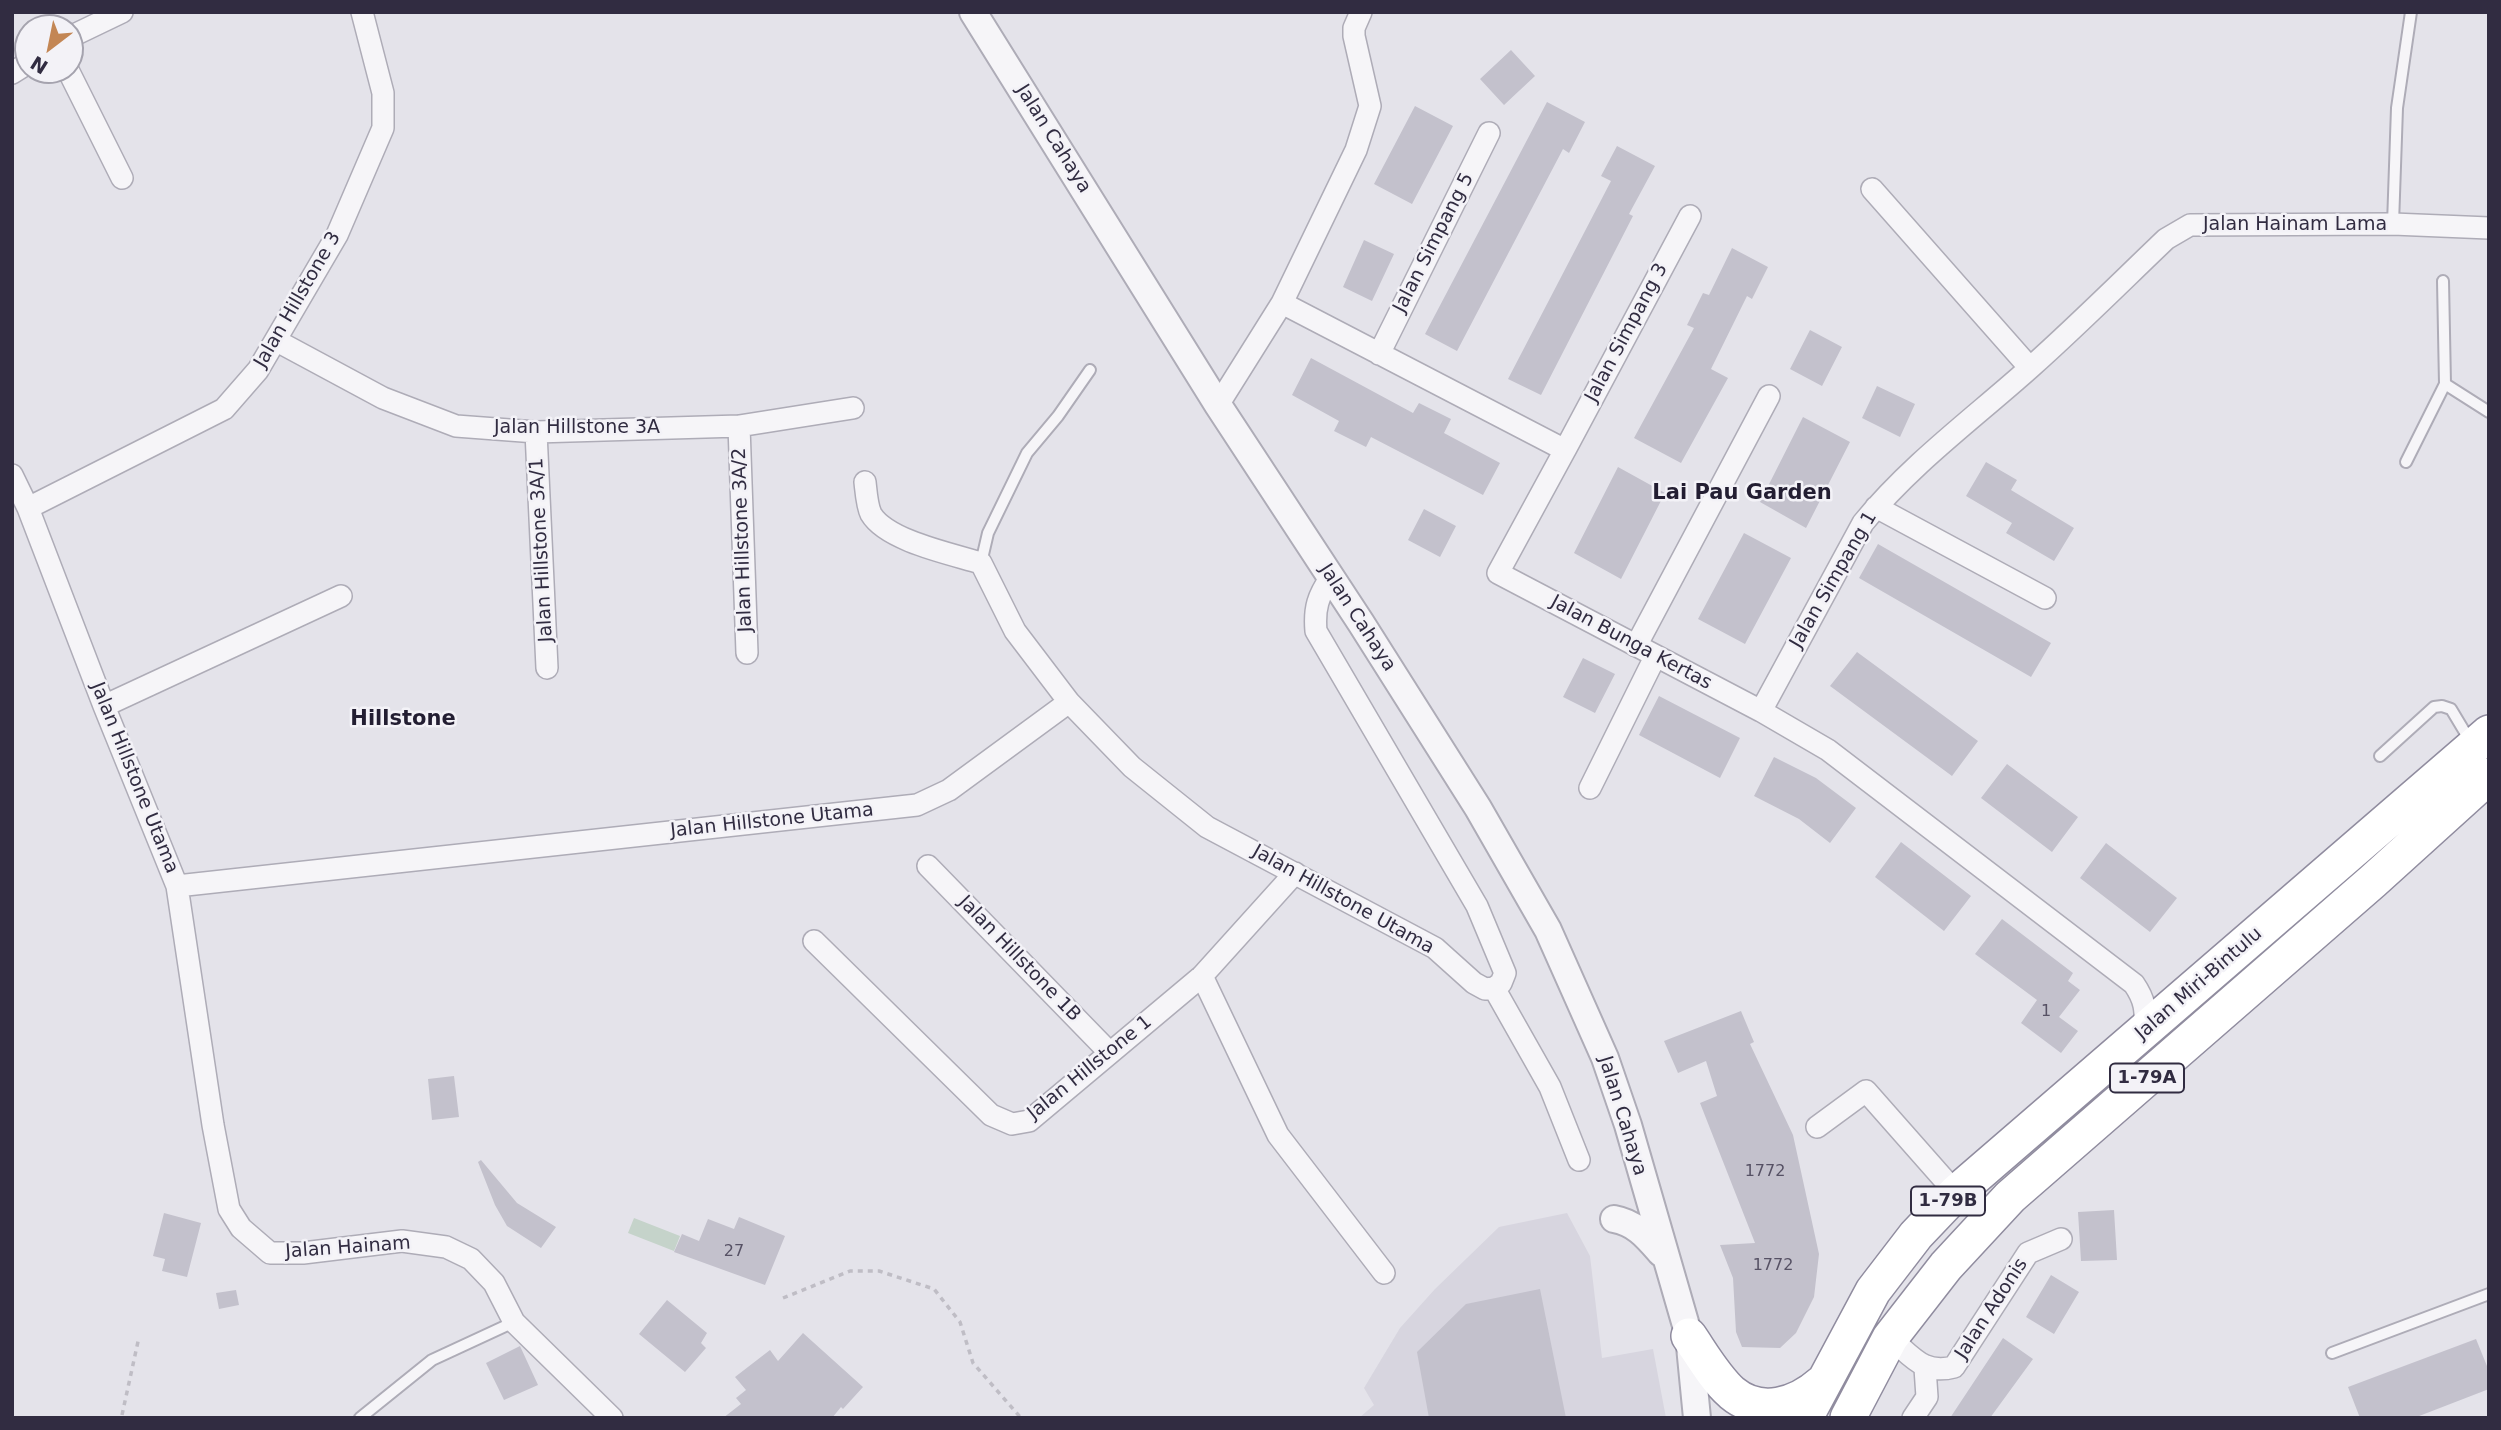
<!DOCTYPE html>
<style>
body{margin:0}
#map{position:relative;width:2501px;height:1430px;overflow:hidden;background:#e4e3ea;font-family:"DejaVu Sans",sans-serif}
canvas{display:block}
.frame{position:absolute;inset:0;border:14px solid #312c41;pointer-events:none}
.north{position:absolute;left:14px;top:14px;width:70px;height:70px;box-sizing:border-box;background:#f3f2f7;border:2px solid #a5a3ae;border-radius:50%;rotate:212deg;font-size:19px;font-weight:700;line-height:28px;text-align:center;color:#312c41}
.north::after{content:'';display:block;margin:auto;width:24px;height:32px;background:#c38654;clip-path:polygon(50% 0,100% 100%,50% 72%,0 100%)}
</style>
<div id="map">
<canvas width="2501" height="1430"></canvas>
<div class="frame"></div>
<div class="north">N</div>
</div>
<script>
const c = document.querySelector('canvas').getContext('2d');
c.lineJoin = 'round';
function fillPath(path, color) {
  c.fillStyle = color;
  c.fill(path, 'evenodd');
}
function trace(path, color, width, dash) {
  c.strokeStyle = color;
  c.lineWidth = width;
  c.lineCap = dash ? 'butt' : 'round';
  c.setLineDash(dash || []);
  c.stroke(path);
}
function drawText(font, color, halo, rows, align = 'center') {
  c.font = font + ' "DejaVu Sans",sans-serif';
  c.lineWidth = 5;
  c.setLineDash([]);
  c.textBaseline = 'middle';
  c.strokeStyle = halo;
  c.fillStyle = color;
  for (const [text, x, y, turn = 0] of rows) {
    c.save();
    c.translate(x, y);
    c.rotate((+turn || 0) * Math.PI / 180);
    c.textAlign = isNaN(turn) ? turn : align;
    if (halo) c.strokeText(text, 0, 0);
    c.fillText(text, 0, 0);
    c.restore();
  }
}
fillPath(new Path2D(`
 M1567,1213l23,43 12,102 51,-9 13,69h-307l15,-13 -10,-17 36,-60 35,-39 64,-62z`), '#d7d5df');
fillPath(new Path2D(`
 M634,1218l46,18 -6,15 -46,-18z`), '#c5d3ca');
fillPath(new Path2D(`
 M1511,50l24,26 -31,29 -24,-26z
 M1547,102l38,20 -16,31 -6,-4 -106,202 -32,-17z
 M1415,106l38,20 -41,78 -38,-20z
 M1617,146l38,20 -26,48 4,2 -92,179 -33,-16 103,-198 -10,-5z
 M1364,240l30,14 -22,47 -29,-14z
 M1732,248l36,19 -16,32 -5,-3 -36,73 17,9 -47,85 -47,-25 60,-110 -7,-3 16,-32 6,2z
 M1810,330l32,17 -20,39 -32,-17z
 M1311,358l102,55 6,-10 32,16 -7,14 56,30 -17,32 -112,-58 -5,10 -32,-16 5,-10 -47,-26z
 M1877,386l38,18 -15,33 -38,-19z
 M1803,417l47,25 -44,86 -46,-26z
 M1986,462l31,18 -6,10 63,38 -20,33 -48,-28 6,-10 -46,-27z
 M1618,467l47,26 -44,86 -47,-26z
 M1424,509l32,17 -16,31 -32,-17z
 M1744,533l47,25 -46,86 -47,-25z
 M1878,544l173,99 -20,34 -172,-99z
 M1857,652l121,89 -26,35 -122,-90z
 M1583,658l32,16 -20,39 -32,-16z
 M1659,696l81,42 -20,40 -81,-43z
 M1774,757l42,21 40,30 -26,35 -31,-24 -45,-23z
 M2007,764l71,53 -26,35 -71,-54z
 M1901,842l70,54 -27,35 -69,-54z
 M2106,843l71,55 -27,34 -70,-54z
 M2002,919l71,54 -5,8 12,9 -21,27 19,14 -17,22 -40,-30 16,-23 -62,-46z
 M1741,1011l13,31 -4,2 43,91 26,119 -5,43 -18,36 -16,15 -38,-1 -6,-15 -3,-54 -13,-33 35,-2 -55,-140 17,-7 -11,-35 -28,12 -14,-32z
 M454,1076l5,41 -27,3 -4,-41z
 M481,1160l36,43 39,24 -15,21 -34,-22 -12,-21 -17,-43z
 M2114,1210l3,50 -36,1 -3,-49z
 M164,1213l37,10 -14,54 -25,-6 3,-12 -12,-3z
 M739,1217l46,19 -20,49 -91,-33 8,-18 17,7 9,-22 26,10z
 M2051,1275l28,17 -25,42 -28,-17z
 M1540,1289l26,129h-137l-12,-66 49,-48z
 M236,1290l3,15 -20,4 -3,-16z
 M667,1300l40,33 -6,10 5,5 -21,24 -46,-38z
 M803,1333l60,54 -20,22 -2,-2 -9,11h-109l18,-14 -5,-6 10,-8 -11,-13 35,-27 8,11z
 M2003,1338l30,21 -43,59h-40z
 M2476,1339l13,32v18l-75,29h-54l-12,-31z
 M520,1346l18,39 -34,15 -18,-37z`), '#c3c1cc');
const service = new Path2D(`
 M2393,224l4,-116 14,-96
 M2443,281l2,103
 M2406,462l39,-78 44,28
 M981,563l7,-30 39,-80 31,-37 32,-46
 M2380,756l54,-49 8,-1 9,3 21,35
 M2332,1353l157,-59
 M360,1418l72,-58 82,-38`);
const minor = new Path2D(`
 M70,37l52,-25
 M68,70l54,108
 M12,73l16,-10
 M1872,189l158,179
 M1282,303l283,147 -67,123 263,138 67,39 306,234c11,16 12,26 11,46
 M277,341l106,57 73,28 80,6 203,-6 114,-18
 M1379,354l110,-221
 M1218,405l64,-102 74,-153 14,-44 -16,-70v-8l7,-16
 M739,426l8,227
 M536,432l11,236
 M1565,450l125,-234
 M12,475l16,33 76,198 73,180 740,-81 32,-15 120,-88
 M865,482c1,9 2,24 6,32 16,27 81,40 110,49l34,68 54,71 63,65 75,60 228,121 39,35 11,6 9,-1
 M1876,507l169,91
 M28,508l196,-99 34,-39 79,-135 46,-107v-35l-21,-81
 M1331,577c-13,19 -17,31 -15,54l161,275 28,67 -4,10 -7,5
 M1636,646l133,-250
 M104,706l237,-110
 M1761,711l102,-188c48,-59 111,-105 168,-156 46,-41 90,-85 135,-128l24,-14 203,-1 96,4
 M1590,788l65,-131
 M928,866l181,186
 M177,886l36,239 16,84 12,19 29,25h33l99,-12 44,6 25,12 23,24 20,39 98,96
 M814,941l177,174 21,9 17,-3 173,-145 93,-103
 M1202,976l76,159 106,138
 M1494,988l56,99 29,73
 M1817,1127l49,-36 90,102
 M1890,1338c22,18 33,37 64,29l74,-114 33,-14
 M1913,1418l14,-21 -2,-29`);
const tertiary = new Path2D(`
 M973,12l245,393 143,218 117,185 70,122 57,128 23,67 61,211 8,82
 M1614,1219c22,4 33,18 47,34`);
const trunk = new Path2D(`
 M1689,1336c13,19 26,42 43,57 29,24 65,12 90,-10
 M1805,1418l68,-127 43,-56 40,-42 533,-460
 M1848,1418l42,-80 56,-72 64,-69 363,-316 116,-105`);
trace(service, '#aeacb7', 14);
trace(minor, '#aeacb7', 24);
trace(tertiary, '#aeacb7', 30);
trace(trunk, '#908c9f', 38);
trace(new Path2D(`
 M783,1298l67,-27h29l55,18 26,33 13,41 48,55
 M122,1415l17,-78`), '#bfbdc5', 3.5, [5, 5]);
trace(service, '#f6f5f8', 10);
trace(minor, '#f6f5f8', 21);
trace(tertiary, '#f6f5f8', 26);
trace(trunk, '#fff', 35);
drawText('16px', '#565164', null, [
 ["1",2046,1012],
 ["1772",1765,1172],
 ["27",734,1252],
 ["1772",1773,1266]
]);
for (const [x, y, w] of [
 [2147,1078,74],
 [1948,1201,74]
]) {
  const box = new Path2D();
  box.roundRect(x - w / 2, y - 14.5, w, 29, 5);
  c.fillStyle = '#f3f2f7';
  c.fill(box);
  trace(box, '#312c41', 2);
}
drawText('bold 18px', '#312c41', null, [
 ["1-79A",2147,1078],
 ["1-79B",1948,1201]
]);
drawText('19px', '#312c41', '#f3f2f7', [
 ["Jalan Cahaya",1053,139,58],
 ["Jalan Hainam Lama",2295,225],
 ["Jalan Simpang 5",1434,243,-63],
 ["Jalan Hillstone 3",298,300,-60],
 ["Jalan Simpang 3",1627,333,-62],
 ["Jalan Hillstone 3A",577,428],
 ["Jalan Hillstone 3A/2",743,540,-92],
 ["Jalan Hillstone 3A/1",542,550,-93],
 ["Jalan Simpang 1",1834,580,-60],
 ["Jalan Cahaya",1357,618,57],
 ["Jalan Bunga Kertas",1631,643,28],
 ["Jalan Hillstone Utama",134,778,68],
 ["Jalan Hillstone Utama",772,821,-6],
 ["Jalan Hillstone Utama",1343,900,29],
 ["Jalan Hillstone 1B",1019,959,46],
 ["Jalan Miri-Bintulu",2199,984,-41],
 ["Jalan Hillstone 1",1090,1068,-39],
 ["Jalan Cahaya",1622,1116,73],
 ["Jalan Hainam",348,1248,-4],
 ["Jalan Adonis",1992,1309,-57]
]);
drawText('bold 21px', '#231e32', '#f3f2f7', [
 ["Lai Pau Garden",1742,494],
 ["Hillstone",403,720]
]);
</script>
